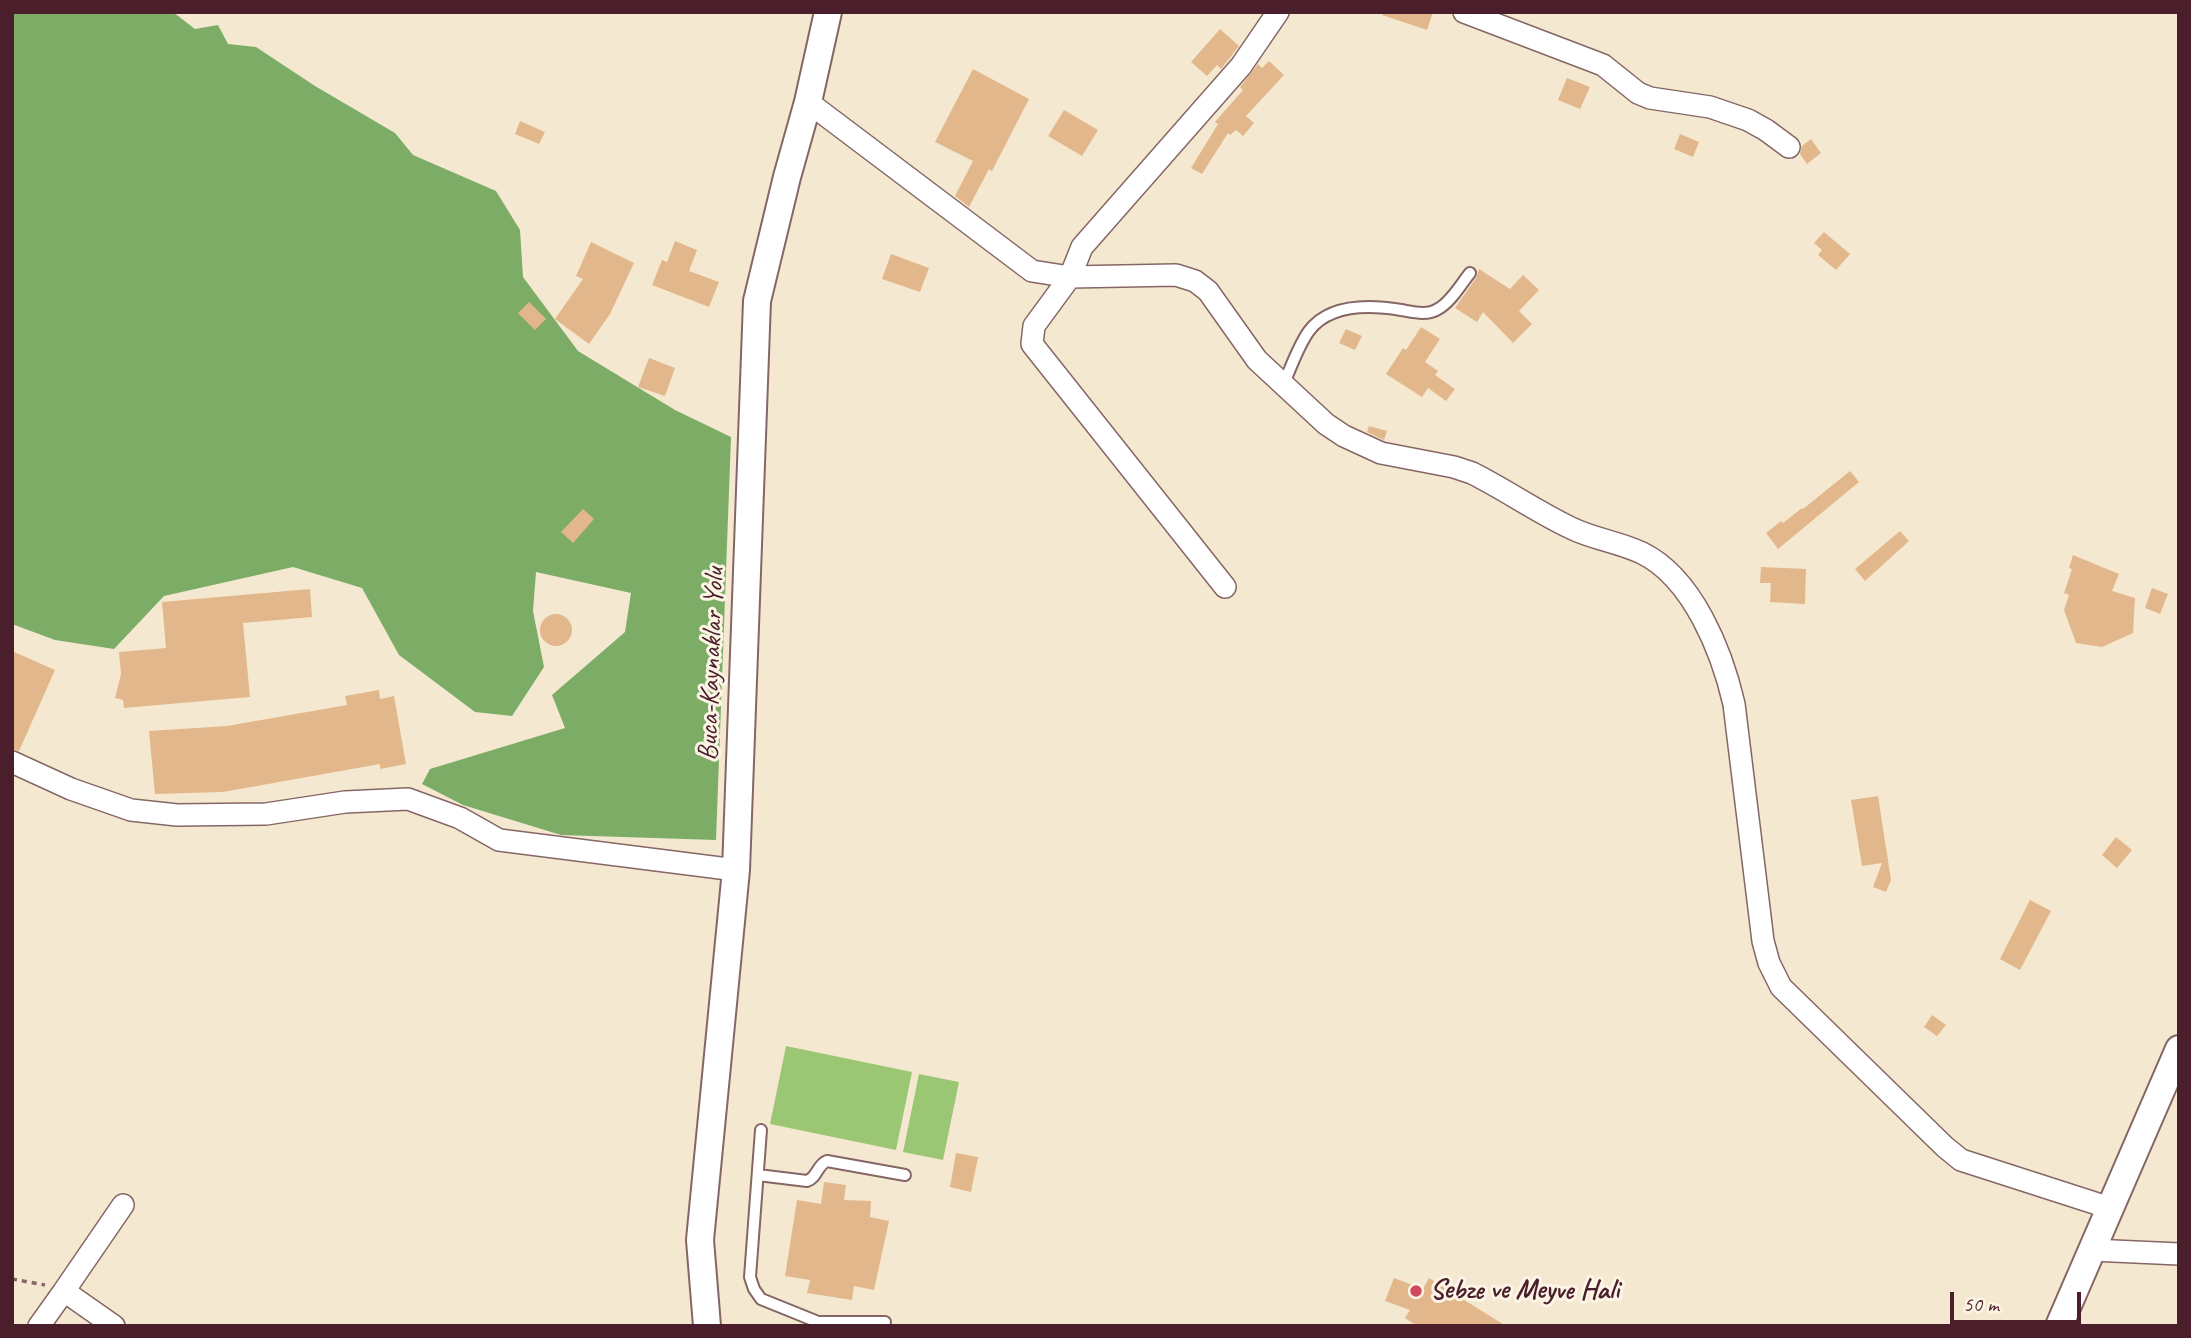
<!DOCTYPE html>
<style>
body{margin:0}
#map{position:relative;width:2191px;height:1338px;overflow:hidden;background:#f4e9d0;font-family:Caveat,sans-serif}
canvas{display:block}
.frame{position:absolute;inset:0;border:14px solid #4a1f2b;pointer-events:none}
.scale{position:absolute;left:1950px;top:1292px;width:131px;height:32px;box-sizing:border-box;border:4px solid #4a1f2b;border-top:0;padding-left:9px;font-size:21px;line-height:24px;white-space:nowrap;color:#4a1f2b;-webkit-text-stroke:5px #fcf5e5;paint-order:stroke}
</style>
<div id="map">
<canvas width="2191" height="1338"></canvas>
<div class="frame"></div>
<div class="scale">50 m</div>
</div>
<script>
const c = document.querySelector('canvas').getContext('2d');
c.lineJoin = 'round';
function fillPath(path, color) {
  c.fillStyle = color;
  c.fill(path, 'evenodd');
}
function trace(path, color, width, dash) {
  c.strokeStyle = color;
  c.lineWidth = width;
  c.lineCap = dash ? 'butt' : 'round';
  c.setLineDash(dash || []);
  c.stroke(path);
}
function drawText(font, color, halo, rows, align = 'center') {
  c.font = font + ' Caveat,sans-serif';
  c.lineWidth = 6;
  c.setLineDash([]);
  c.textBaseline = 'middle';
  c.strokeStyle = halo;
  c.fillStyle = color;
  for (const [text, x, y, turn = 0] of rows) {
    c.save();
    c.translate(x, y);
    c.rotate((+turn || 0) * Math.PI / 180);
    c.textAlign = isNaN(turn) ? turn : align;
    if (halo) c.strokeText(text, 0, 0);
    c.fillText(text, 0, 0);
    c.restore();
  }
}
fillPath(new Path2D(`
 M786,1046l126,26 -16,78 -126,-26z
 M919,1074l40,8 -16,78 -40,-8z`), '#9bc774');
fillPath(new Path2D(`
 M12,12h161l22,17 23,-4 10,19 28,3 59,39 80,47 18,22 83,36 24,39 3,47 55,74 97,59 56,27 -15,403 -155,-5 -98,-30 -41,-21 8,-15 135,-41 -13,-33 73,-63 6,-39 -95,-21 -3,39 11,56 -32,49 -37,-4 -76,-57 -37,-67 -69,-21 -129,29 -50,53 -59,-9 -43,-16z`), '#7cac66');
fillPath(new Path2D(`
 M1383,12h50l-6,18 -45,-15z
 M1220,29l19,17 -18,23 -4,-4 -10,11 -16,-14z
 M1269,61l15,14 -38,41 8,7 -11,13 -7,-6 -6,5 -2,-2 -26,41 -11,-6 27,-44 -3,-2 28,-32 -3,-3 18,-23 4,4z
 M973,69l56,30 -37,72 -3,-2 -20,38 -14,-11 18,-35 -38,-19z
 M1567,78l23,9 -10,22 -22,-9z
 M1064,110l34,20 -16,26 -34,-20z
 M520,121l25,11 -6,12 -24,-10z
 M1680,134l19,8 -6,15 -19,-8z
 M1811,139l10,14 -14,11 -7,-10 2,-8z
 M1824,232l26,22 -14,16 -18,-15 4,-5 -8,-7z
 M675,241l22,9 -8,21 30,11 -10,25 -57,-22 10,-25 5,2z
 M591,242l43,21 -24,51 -21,30 -34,-25 28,-40 -7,-3z
 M891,254l38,14 -9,24 -38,-13z
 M1479,269l31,20 13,-14 16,15 -20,21 13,13 -19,19 -30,-31 -6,10 -22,-14 21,-30z
 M529,302l17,17 -11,11 -17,-17z
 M1421,327l19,12 -15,23 13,9 -3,4 20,14 -9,12 -18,-13 -6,9 -36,-23 17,-26 3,2z
 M1346,329l16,7 -7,14 -16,-7z
 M649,358l26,10 -10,28 -27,-9z
 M1369,426l18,5 -3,9 -17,-8z
 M1850,471l9,11 -81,67 -12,-16 15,-12 2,2 19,-15 1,1z
 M583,509l11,10 -21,24 -12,-11z
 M1900,531l9,10 -44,40 -10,-12z
 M2073,555l46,19 -7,17 23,7 -2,35 -31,14 -26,-4 -12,-33 5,-15 -5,-2 8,-24 -3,-1z
 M1761,567l45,2 -1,35 -35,-2 1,-19h-11z
 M2152,588l16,6 -8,20 -15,-6z
 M310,589l2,28 -69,6 7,74 -126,11 -1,-8 -8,-2 6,-24 -2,-22 47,-4 -4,-46z
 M540 630a16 16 0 1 1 32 0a16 16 0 1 1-32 0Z
 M12,651l43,19 -36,81 -7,-2z
 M379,690l1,9 14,-3 12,68 -26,5v-5l-157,28 -68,2 -6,-63 78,-5 120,-21 -2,-9z
 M1878,796l13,84 -5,12 -13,-5 9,-24 -20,3 -11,-66z
 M2116,837l16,13 -15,18 -15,-13z
 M2030,900l21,11 -31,59 -20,-11z
 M1932,1015l14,10 -9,11 -13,-9z
 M956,1153l22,4 -7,35 -21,-5z
 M824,1182l22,3 -2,15 27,1 -1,16 19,4 -15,69 -20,-4 -2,14 -45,-7 3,-13 -25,-4 12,-76 24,4z
 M1394,1278l29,11 6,-11 77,48h-89l-12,-8 5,-8 -25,-9z`), '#e3b78c');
const service = new Path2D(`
 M1283,385c8,-17 15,-39 26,-54 21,-28 62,-26 92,-21 12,2 26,6 37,-1 13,-7 23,-25 32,-36
 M761,1130l-11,147 4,12 7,10 57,23 -1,4
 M758,1175l49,6c10,-3 10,-16 20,-20l78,14
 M818,1322h67`);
const minor = new Path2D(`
 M1464,12l139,53 35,28 12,5 60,9 38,13 18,10 23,17
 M808,102l224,169 38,6 12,-30 159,-181 37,-54
 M1225,587l-193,-243 2,-18 36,-49 106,-2 19,6 13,10 49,69 69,64 18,12 37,17 73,14 18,6c34,17 65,39 99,55 22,11 48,14 71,25 51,25 80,99 92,151l29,237 6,22 12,24 164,160 16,13 149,48
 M12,762l59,27 60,21 46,5 89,-1 79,-12 63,-3 52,19 39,22 237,30
 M2092,1250l87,4
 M64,1291l59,-86
 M39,1326l25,-35 50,35`);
const tertiary = new Path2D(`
 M707,1326l-7,-86 36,-370 21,-569 30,-124 21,-75 20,-90
 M2059,1326l120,-277`);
trace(service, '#866665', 14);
trace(minor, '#866665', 24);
trace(tertiary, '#866665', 30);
trace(new Path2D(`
 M12,1279l33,6`), '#866665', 3.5, [5, 5]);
trace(service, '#fff', 10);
trace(minor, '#fff', 21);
trace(tertiary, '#fff', 26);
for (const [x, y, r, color] of [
 [1416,1291,7,"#d1495b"]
]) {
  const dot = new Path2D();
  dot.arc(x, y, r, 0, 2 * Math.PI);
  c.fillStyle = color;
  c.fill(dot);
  trace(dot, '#fcf5e5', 2.5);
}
drawText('28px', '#4a1f2b', '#fcf5e5', [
 ["Buca-Kaynaklar Yolu",712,664,-88]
]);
drawText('bold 28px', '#4a1f2b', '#fcf5e5', [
 ["Sebze ve Meyve Hali",1430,1291]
], 'left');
</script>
